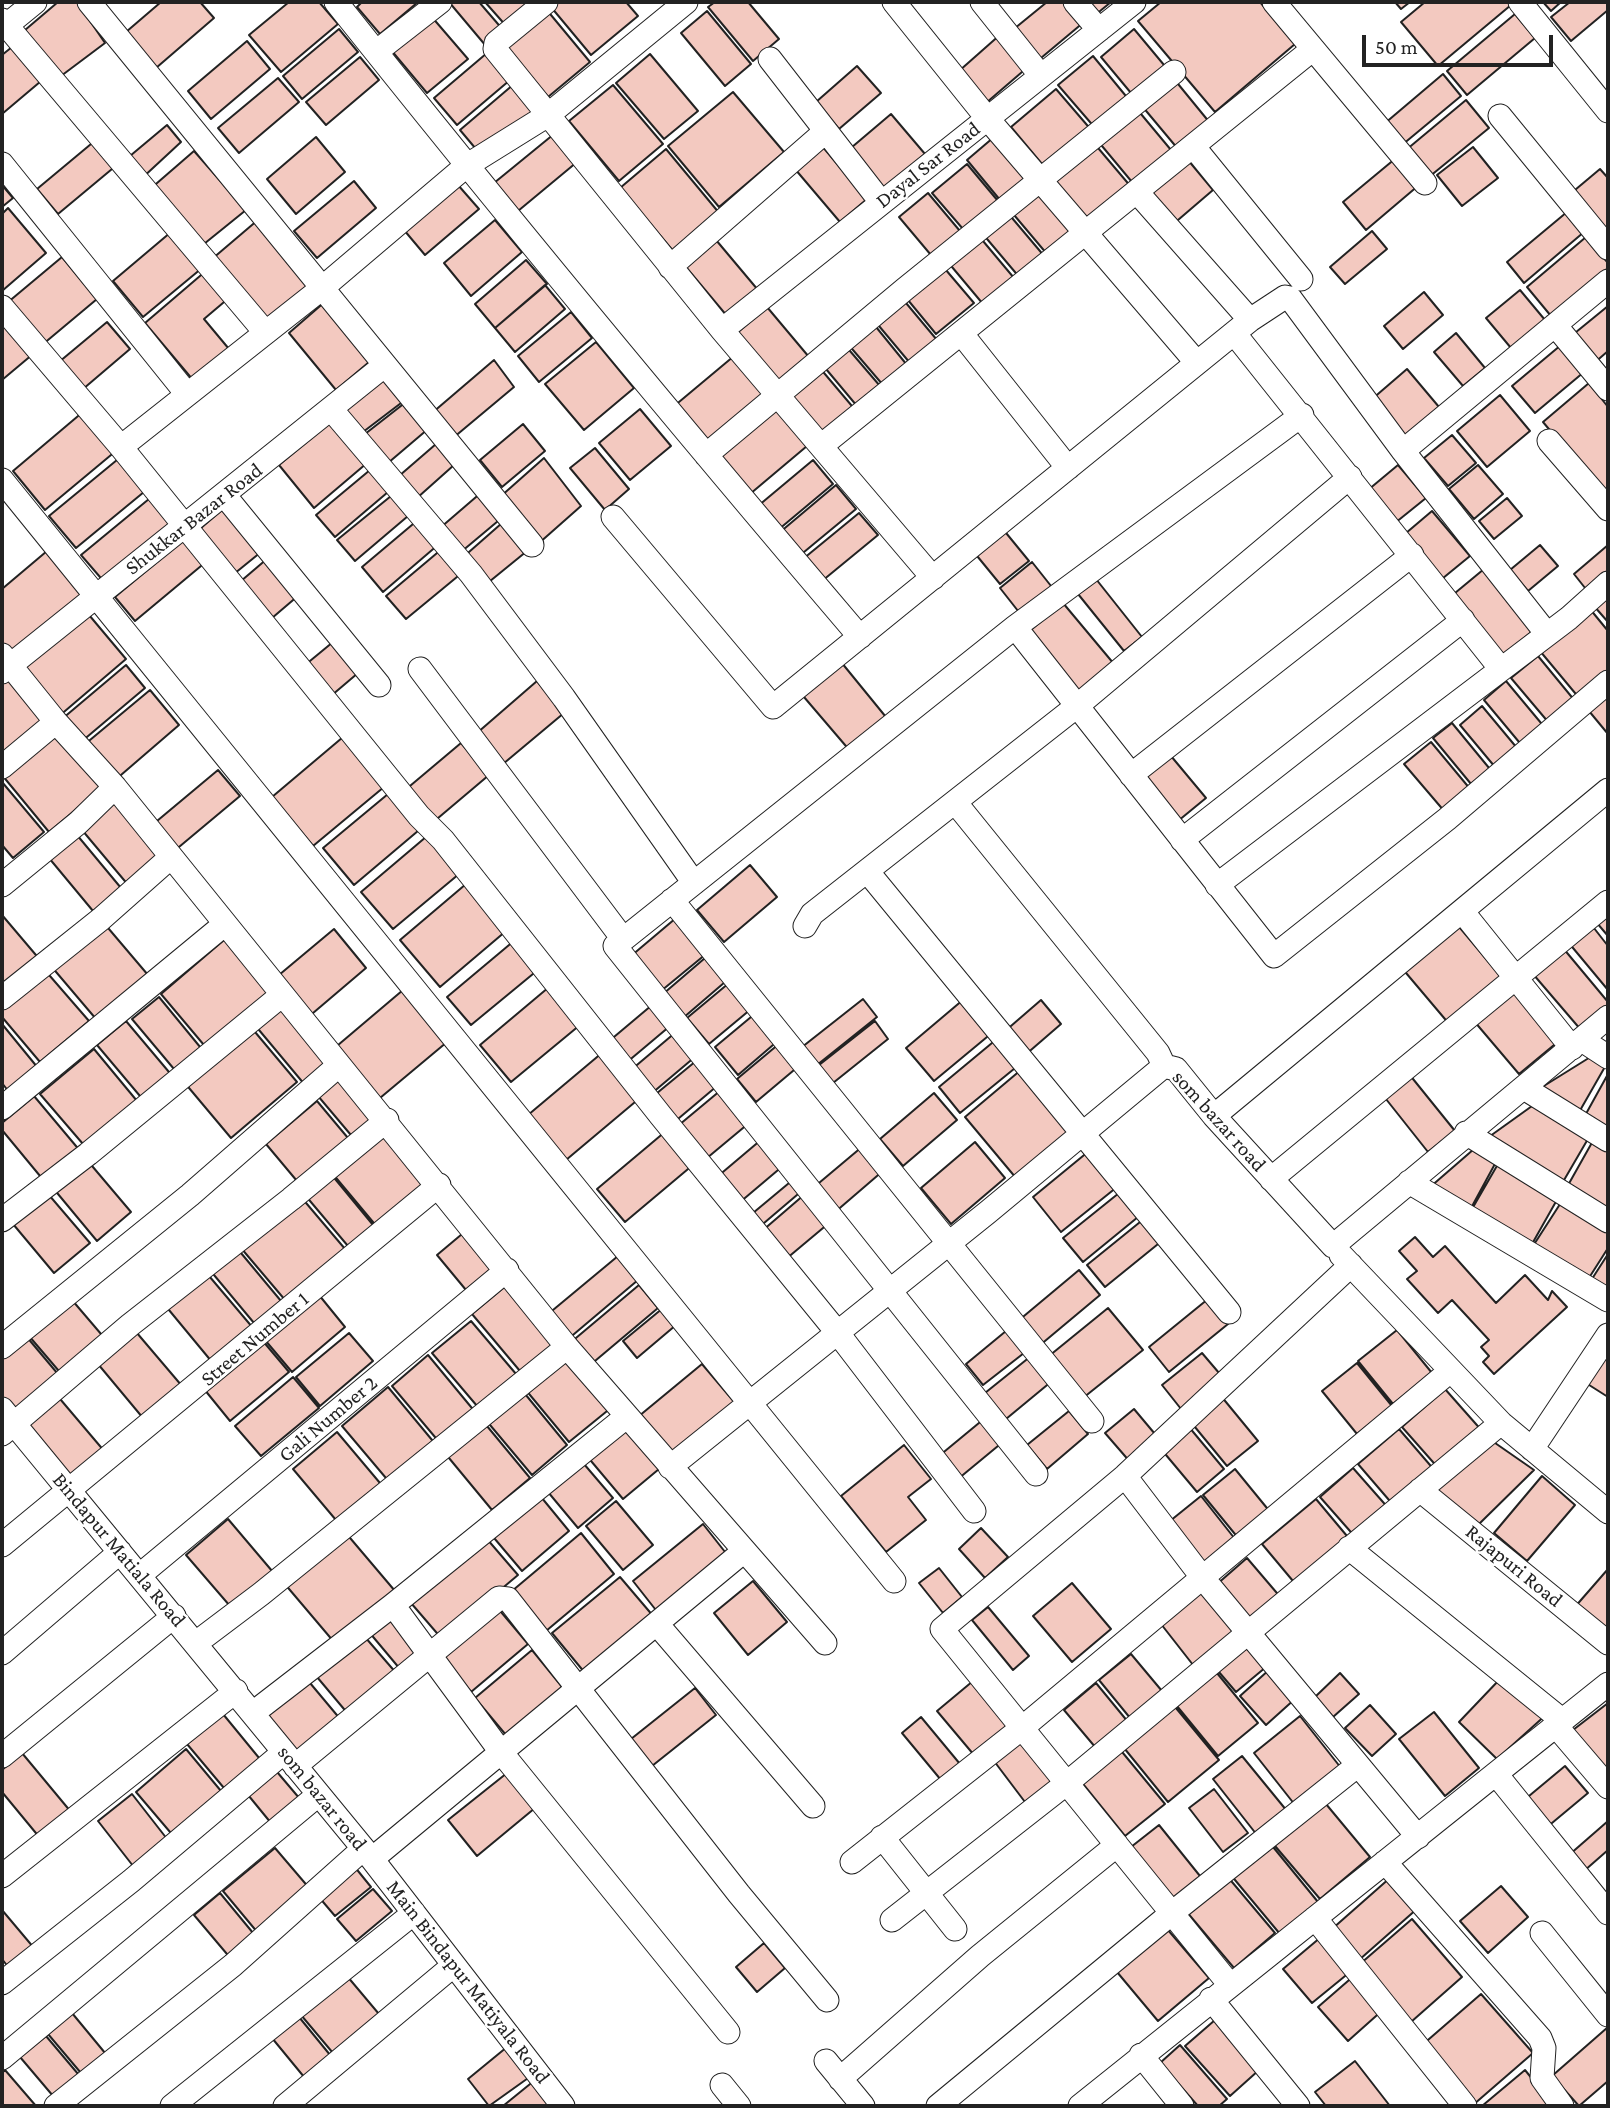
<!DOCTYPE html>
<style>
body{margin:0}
#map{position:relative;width:1610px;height:2108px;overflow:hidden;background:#fff;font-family:"Crimson Pro",serif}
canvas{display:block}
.frame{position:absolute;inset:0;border:4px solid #222;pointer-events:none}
.scale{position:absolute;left:1362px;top:35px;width:191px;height:32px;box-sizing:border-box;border:4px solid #222;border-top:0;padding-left:9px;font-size:21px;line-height:24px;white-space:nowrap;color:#222;-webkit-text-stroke:5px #fff;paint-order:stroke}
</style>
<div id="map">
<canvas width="1610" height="2108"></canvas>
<div class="frame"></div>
<div class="scale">50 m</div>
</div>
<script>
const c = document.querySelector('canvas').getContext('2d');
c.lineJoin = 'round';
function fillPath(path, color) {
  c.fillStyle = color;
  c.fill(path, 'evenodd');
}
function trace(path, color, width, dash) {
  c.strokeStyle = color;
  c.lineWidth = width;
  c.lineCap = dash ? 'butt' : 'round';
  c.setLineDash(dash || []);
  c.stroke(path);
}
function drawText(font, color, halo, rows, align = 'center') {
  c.font = font + ' "Crimson Pro",serif';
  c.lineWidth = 5;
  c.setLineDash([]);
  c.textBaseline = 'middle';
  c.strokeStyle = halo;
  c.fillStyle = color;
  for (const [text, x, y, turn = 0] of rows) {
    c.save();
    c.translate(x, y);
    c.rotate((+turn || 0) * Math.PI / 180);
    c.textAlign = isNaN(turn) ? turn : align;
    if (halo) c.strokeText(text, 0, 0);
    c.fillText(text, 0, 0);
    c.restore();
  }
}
const building = new Path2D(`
 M58,2h19l28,41 -48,36 -39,-43z
 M161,2h39l14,16 -58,50 -30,-36z
 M289,2h30l19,22 -57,48 -32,-37z
 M362,2h56l-38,32 -23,-27z
 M449,2h30l25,29 -18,15z
 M485,2h47l-24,26z
 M557,2h69l12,14 -47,39 -40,-48z
 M715,2h33l31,37 -26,22 -45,-54z
 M1047,2h20l17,20 -49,41 -26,-30z
 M1082,2h29l-17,14z
 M1161,2h99l35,42 -80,68 -77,-91z
 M1395,2h15l-9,7z
 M1425,2h83l3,3 -73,61 -37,-44z
 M1543,2h18l-10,9z
 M1570,2h38v8l-37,31 -20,-24z
 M546,9l44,53 -42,35 -44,-53z
 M707,11l44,53 -26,22 -44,-53z
 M1515,14l20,24 -68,57 -20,-24z
 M431,16l37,43 -41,34 -36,-43z
 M339,29l19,23 -56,47 -19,-23z
 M1134,29l35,42 -33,28 -35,-42z
 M1002,33l27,33 -43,37 -27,-32z
 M247,41l23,28 -59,50 -23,-28z
 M17,43l30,33 -45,38v-59z
 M487,53l23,27 -53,45 -23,-27z
 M650,54l48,57 -34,28 -48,-56z
 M1093,56l37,45 -34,28 -38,-44z
 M360,57l19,23 -53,45 -20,-23z
 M857,66l24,27 -42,36 -23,-27z
 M1443,74l18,22 -59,49 -18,-21z
 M278,78l21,24 -60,51 -21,-25z
 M1174,79l36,44 -32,26 -36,-43z
 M514,84l21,25 -54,46 -21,-25z
 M613,85l50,59 -44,37 -50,-60z
 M1056,89l37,43 -46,38 -36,-43z
 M733,92l51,60 -65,55 -51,-61z
 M1466,100l23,28 -60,49 -23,-27z
 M1136,108l40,48 -39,32 -40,-48z
 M891,114l34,40 -46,39 -34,-40z
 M167,125l14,17 -41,38 -16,-19z
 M554,134l23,28 -59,49 -24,-28z
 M316,137l29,35 -49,42 -29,-35z
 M994,137l38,46 -27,23 -38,-46z
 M97,139l21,25 -60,50 -21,-25z
 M1093,142l39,46 -45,37 -39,-46z
 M822,146l45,53 -27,23 -45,-53z
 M1473,147l25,31 -36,28 -25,-31z
 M666,149l54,65 -46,38 -54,-64z
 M194,151l52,59 -47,38 -50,-58z
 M1396,158l23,27 -53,45 -23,-28z
 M1188,160l25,30 -42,36 -25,-30z
 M967,164l36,43 -34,29 -37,-43z
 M1600,169l8,9v64l-39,-47z
 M354,181l22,27 -59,50 -23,-27z
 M2,185l11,13 -11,9z
 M458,185l21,24 -54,46 -21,-25z
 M1035,186l39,46 -27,22 -38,-45z
 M928,193l37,44 -29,24 -37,-44z
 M8,208l38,45 -44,38v-77z
 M1007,212l38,45 -25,21 -38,-45z
 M1567,212l17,20 -60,51 -17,-21z
 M259,219l53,63 -48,40 -52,-63z
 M495,220l27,32 -51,44 -27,-33z
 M1372,231l15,18 -42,35 -15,-17z
 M171,232l31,36 -59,49 -30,-36z
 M711,234l47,56 -31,26 -47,-56z
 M978,235l36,43 -31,26 -36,-43z
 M1586,237l22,26v5l-57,48 -24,-29z
 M62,257l35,42 -55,46 -35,-42z
 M526,260l21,24 -52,44 -20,-24z
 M940,263l34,40 -38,31 -33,-40z
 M207,270l23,27 -26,22 25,30 -36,31 -48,-57z
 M545,285l20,24 -50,43 -20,-24z
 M1520,290l25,30 -34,28 -25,-30z
 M1424,292l19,23 -40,34 -19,-23z
 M901,297l36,43 -27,23 -36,-43z
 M327,300l48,57 -39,33 -47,-57z
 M1608,306v45l-15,13 -23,-27z
 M767,307l42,50 -31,25 -41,-49z
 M571,312l21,26 -53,44 -21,-26z
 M2,316l31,38 -31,26z
 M107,322l23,27 -54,46 -23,-28z
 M872,322l35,43 -24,20 -36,-42z
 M1456,333l29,35 -22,18 -29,-34z
 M596,342l38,46 -50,42 -39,-46z
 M844,344l36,42 -23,20 -36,-43z
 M1561,345l23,27 -49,41 -23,-27z
 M734,356l32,38 -61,51 -32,-38z
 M494,360l20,27 -61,51 -21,-25z
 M819,367l38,45 -31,26 -38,-45z
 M1407,369l32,38 -36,31 -32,-38z
 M382,370l23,30 -42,32 -23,-25z
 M1589,383l19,24v85l-4,3 -61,-73z
 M1500,395l30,36 -43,36 -30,-36z
 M406,402l22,27 -40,34 -23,-29z
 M774,407l33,39 -57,48 -33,-39z
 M640,409l31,37 -41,34 -31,-37z
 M84,411l33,39 -72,60 -32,-39z
 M332,421l35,42 -53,45 -35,-43z
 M523,424l22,27 -43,36 -22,-27z
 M1452,435l24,28 -28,23 -24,-28z
 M436,444l18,21 -37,33 -18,-22z
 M595,448l34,41 -24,21 -35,-42z
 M123,455l27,32 -74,61 -27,-32z
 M544,458l37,48 -43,38 -38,-47z
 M813,460l20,24 -55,46 -20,-24z
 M1398,465l28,33 -31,25 -27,-33z
 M1478,465l25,29 -29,25 -25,-30z
 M370,470l18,22 -53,45 -19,-22z
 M836,485l20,24 -58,48 -19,-24z
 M483,491l21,25 -43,36 -21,-24z
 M155,494l24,28 -73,62 -25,-29z
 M391,496l17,20 -53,45 -18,-21z
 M1507,498l15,18 -28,23 -15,-18z
 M224,508l37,44 -32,26 -36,-43z
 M1432,511l38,45 -33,27 -38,-44z
 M859,513l19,22 -56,46 -19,-22z
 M419,519l20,25 -56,48 -21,-25z
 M502,523l25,28 -43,35 -23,-27z
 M1002,528l27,33 -29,23 -27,-33z
 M187,537l20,24 -72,60 -20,-24z
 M1540,545l18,21 -30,25 -18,-21z
 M1608,545v32l-19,16 -15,-19z
 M443,548l20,24 -57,47 -20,-23z
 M47,551l37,44 -74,63 -8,-10v-59z
 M268,558l31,37 -34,29 -31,-37z
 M1032,562l23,29 -33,25 -22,-28z
 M1484,569l51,60 -35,29 -51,-60z
 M1092,574l50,63 -18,14 -50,-62z
 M1608,594v28l-14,-16z
 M1063,603l51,61 -37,31 -51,-61z
 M84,609l42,50 -68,58 -42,-51z
 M1590,609l18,22v44l-28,24 -40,-48z
 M333,642l25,31 -33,28 -26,-31z
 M1538,656l37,45 -26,22 -38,-45z
 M837,657l53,65 -39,30 -53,-62z
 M126,665l19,23 -64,54 -19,-23z
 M10,677l39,46 -42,35 -5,-6v-69z
 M537,681l27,32 -61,51 -26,-31z
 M1506,681l40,48 -22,19 -40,-48z
 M1608,685v49l-24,-29z
 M150,690l29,35 -65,56 -30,-36z
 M1482,706l35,42 -22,19 -35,-42z
 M1452,723l42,51 -18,16 -43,-52z
 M56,729l48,57 -55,46 -47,-57z
 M349,732l41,50 -77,64 -41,-49z
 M1431,742l40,48 -26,22 -41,-48z
 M461,743l28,32 -58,49 -27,-33z
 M1171,756l35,42 -28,23 -35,-41z
 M218,770l22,26 -67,56 -22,-26z
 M2,782l42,50 -31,26 -11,-13z
 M394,789l31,36 -71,60 -31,-37z
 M119,799l47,56 -37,31 -47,-56z
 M433,831l32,38 -72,60 -32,-37z
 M77,835l49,59 -28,23 -49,-59z
 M750,865l27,32 -53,45 -27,-32z
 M466,884l40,47 -66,56 -40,-47z
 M1608,913v23l-11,-13z
 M2,915l39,46 -39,30z
 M676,918l30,36 -45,37 -30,-35z
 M103,922l45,53 -52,44 -45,-53z
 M1455,922l49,58 -54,45 -49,-58z
 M1590,923l18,23v44l-40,-48z
 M334,929l32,39 -60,51 -33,-39z
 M231,934l49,58 -71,59 -48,-57z
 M515,940l24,29 -68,56 -24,-28z
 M1563,948l45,54v5l-27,23 -48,-56z
 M705,958l20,24 -42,36 -20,-24z
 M43,968l46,53 -49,41 -38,-45v-15z
 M555,982l31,38 -75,62 -31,-37z
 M729,983l22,26 -42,35 -22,-26z
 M1515,987l45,53 -41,34 -45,-53z
 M403,990l44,52 -73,61 -43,-52z
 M159,997l46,56 -26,22 -47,-56z
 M863,999l14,18 -65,52 -15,-18z
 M964,999l29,33 -59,49 -28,-33z
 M282,1000l51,61 -28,24 -51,-61z
 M1041,1000l20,24 -37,32 -20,-24z
 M652,1005l18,21 -44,37 -18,-21z
 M757,1012l23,27 -42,36 -23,-28z
 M126,1021l48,57 -29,24 -48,-57z
 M875,1021l13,18 -60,48 -14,-18z
 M2,1024l36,44 -29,24 -7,-9z
 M250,1026l47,56 -66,56 -47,-56z
 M676,1032l20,24 -45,38 -20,-24z
 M998,1038l22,26 -60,49 -21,-26z
 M780,1043l20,22 -44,37 -19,-23z
 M94,1049l48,58 -53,44 -49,-57z
 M603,1052l38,45 -75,63 -38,-45z
 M1592,1056l14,9 -28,49 -39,-25z
 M696,1061l21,25 -45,38 -21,-26z
 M1022,1069l51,61 -57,48 -51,-61z
 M1409,1074l46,57 -27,21 -46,-58z
 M1608,1074v62l-26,-15z
 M342,1076l38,45 -24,20 -38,-45z
 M721,1090l28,33 -48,40 -28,-33z
 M934,1093l23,27 -54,46 -23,-27z
 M34,1096l47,56 -36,30 -43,-52v-7z
 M317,1101l36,43 -51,43 -36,-43z
 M1539,1101l53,31 -32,55 -74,-48z
 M388,1127l46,54 -56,47 -46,-55z
 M666,1131l28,33 -69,58 -28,-33z
 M762,1139l22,26 -45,38 -22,-26z
 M1594,1139l14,9v63l-41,-24z
 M975,1142l30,36 -54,46 -30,-36z
 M863,1146l21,24 -50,43 -21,-25z
 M1474,1149l22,13 -26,48 -41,-22z
 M1089,1151l28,36 -56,45 -28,-35z
 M87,1160l44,52 -34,29 -44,-53z
 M1498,1164l60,34 -26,46 -60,-35z
 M331,1174l47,57 -25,21 -48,-57z
 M795,1178l9,11 -47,40 -10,-11z
 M43,1188l47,55 -36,30 -46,-55z
 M1119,1193l19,24 -55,45 -20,-24z
 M805,1194l24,29 -43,36 -24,-28z
 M301,1197l50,59 -60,51 -50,-59z
 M1562,1201l46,29v18l-21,33 -54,-35z
 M1145,1218l18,22 -58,47 -18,-22z
 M468,1229l29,35 -31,26 -29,-35z
 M1415,1237l18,20 12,-11 51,57 29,-28 23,25 4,-9 15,16 -73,67 -11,-12 6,-6 -8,-9 8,-7 -37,-40 -14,13 -31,-34 10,-8 -18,-20z
 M236,1247l50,60 -27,22 -50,-60z
 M1608,1254v40l-18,-12z
 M618,1256l20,24 -71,60 -20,-25z
 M204,1270l49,58 -41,34 -48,-58z
 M1079,1270l21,25 -61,51 -21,-25z
 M508,1284l53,63 -36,30 -53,-63z
 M639,1285l19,23 -69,58 -19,-23z
 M319,1295l26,32 -53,45 -27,-32z
 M1208,1299l20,25 -59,48 -20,-25z
 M72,1300l35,41 -43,36 -35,-41z
 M663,1308l13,17 -39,33 -14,-17z
 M1108,1308l35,42 -60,48 -34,-42z
 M471,1321l51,60 -39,32 -51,-60z
 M131,1326l51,60 -39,32 -50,-60z
 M1397,1330l35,43 -39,31 -35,-43z
 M1006,1331l18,22 -41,32 -17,-21z
 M349,1333l24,28 -53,45 -24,-29z
 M26,1336l37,44 -48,40 -13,-17v-46z
 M262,1340l27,32 -59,49 -26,-32z
 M1608,1347v50l-22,-14z
 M1202,1353l23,27 -40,34 -23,-29z
 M567,1354l45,53 -43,35 -44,-53z
 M428,1355l48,58 -36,30 -48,-57z
 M1031,1356l21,25 -46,38 -21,-26z
 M1357,1363l35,43 -35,28 -35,-43z
 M702,1364l34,40 -69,58 -34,-41z
 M293,1377l26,31 -58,48 -26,-30z
 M388,1387l49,59 -46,38 -49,-58z
 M521,1389l46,56 -35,30 -47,-56z
 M1445,1389l38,43 -43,38 -38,-43z
 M55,1393l50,59 -37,31 -50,-60z
 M1221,1396l37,45 -31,25 -37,-45z
 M1134,1409l26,31 -29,23 -26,-30z
 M1069,1411l19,23 -41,35 -20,-24z
 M985,1418l19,23 -46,38 -19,-23z
 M482,1420l48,58 -38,32 -48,-58z
 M622,1425l37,44 -36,30 -37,-44z
 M1189,1427l35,42 -27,23 -36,-43z
 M1399,1429l37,43 -41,35 -37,-43z
 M337,1432l48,57 -44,37 -48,-57z
 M1485,1436l49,34 -57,56 -48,-36z
 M904,1445l27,34 -23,18 18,23 -40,32 -45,-56z
 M578,1457l35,41 -35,30 -35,-42z
 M1353,1468l37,42 -33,29 -37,-42z
 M1235,1469l36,44 -32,26 -36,-44z
 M1542,1476l33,29 -48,56 -33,-28z
 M537,1492l32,39 -47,40 -33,-39z
 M1201,1496l34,43 -31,24 -34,-42z
 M1316,1499l36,43 -54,45 -36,-43z
 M616,1501l37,44 -30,25 -37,-44z
 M228,1519l50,59 -42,35 -50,-58z
 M703,1524l26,33 -70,57 -26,-33z
 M981,1528l27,29 -23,21 -26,-29z
 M345,1532l50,59 -61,51 -50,-59z
 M581,1533l33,41 -68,57 -34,-40z
 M487,1539l31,36 -76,64 -31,-36z
 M1247,1558l35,41 -31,27 -35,-41z
 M939,1568l23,29 -19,16 -24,-30z
 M1608,1569v65l-34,-26z
 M620,1577l34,40 -69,56 -33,-40z
 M753,1581l34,41 -39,33 -34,-42z
 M1072,1583l39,46 -39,33 -39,-46z
 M1201,1592l37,45 -41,33 -36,-46z
 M496,1606l32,38 -57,48 -32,-38z
 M988,1607l41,49 -16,14 -41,-50z
 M393,1612l28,38 -21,19 -31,-37z
 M365,1637l32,37 -48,41 -32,-38z
 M1242,1640l24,27 -30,25 -23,-27z
 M532,1650l31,38 -57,47 -31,-37z
 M1131,1654l36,43 -32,27 -36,-44z
 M1212,1667l46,56 -40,33 -46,-56z
 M1270,1669l26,29 -30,27 -26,-29z
 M1340,1673l19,21 -26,23 -18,-20z
 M305,1677l36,43 -42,36 -36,-44z
 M1500,1679l48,34 -51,46 -38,-37z
 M973,1681l37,44 -36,30 -37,-44z
 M1096,1683l37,45 -32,26 -37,-44z
 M695,1688l21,27 -64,51 -21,-27z
 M1171,1702l48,58 -51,42 -48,-59z
 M1608,1703v73l-35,-46z
 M1370,1705l26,29 -24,22 -27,-28z
 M1434,1712l45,56 -34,28 -46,-57z
 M223,1714l41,50 -35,30 -42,-50z
 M1300,1716l45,57 -46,37 -45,-57z
 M921,1717l39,47 -19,16 -39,-47z
 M1022,1740l34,45 -28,21 -34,-45z
 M1118,1747l47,57 -40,32 -46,-57z
 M186,1749l40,48 -50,42 -40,-47z
 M22,1753l49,59 -31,26 -38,-46v-22z
 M1242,1756l45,55 -30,24 -44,-56z
 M272,1766l28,33 -29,24 -27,-33z
 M1565,1766l23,27 -42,35 -23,-27z
 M507,1773l28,35 -58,48 -29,-36z
 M1214,1789l34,44 -25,19 -34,-44z
 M132,1794l39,50 -34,27 -39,-50z
 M1321,1798l49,59 -50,42 -50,-59z
 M1608,1821v29l-24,21 -15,-16z
 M1159,1825l45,56 -27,23 -46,-57z
 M1269,1842l49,60 -38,32 -50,-60z
 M275,1848l35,41 -52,44 -35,-42z
 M354,1866l17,21 -36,29 -17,-20z
 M1227,1876l48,57 -41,35 -48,-57z
 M1391,1877l27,31 -59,52 -27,-31z
 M1501,1886l27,31 -40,36 -28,-32z
 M373,1889l19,22 -36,30 -19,-22z
 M220,1893l38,46 -26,21 -38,-45z
 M2,1910l32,38 -25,20 -7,-9z
 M1412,1919l50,58 -51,45 -51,-58z
 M1162,1923l47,55 -51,43 -46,-55z
 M1321,1937l29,35 -38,31 -29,-34z
 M764,1943l21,25 -28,24 -21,-25z
 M1356,1974l29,34 -37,33 -30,-34z
 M347,1976l37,44 -46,39 -37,-44z
 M1481,1994l52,59 -60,52 -52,-59z
 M72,2013l38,46 -24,20 -38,-45z
 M299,2017l36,44 -26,22 -37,-45z
 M1215,2020l44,50 -29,26 -45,-50z
 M1608,2027v54l-29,25 -27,-30z
 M46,2036l38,45 -25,22 -39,-46z
 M1180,2045l47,54 -8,7h-21l-38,-43z
 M507,2047l24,29 -42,30 -21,-27z
 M1355,2061l35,45h-64l-11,-14z
 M5,2070l31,36h-34v-33z
 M1525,2070l29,36h-72z
 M535,2080l20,26h-52z`);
fillPath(building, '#f3c9c0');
trace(building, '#222', 2);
const minor = new Path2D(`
 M89,2l443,543
 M336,2c171,215 346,426 524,635
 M546,2l-50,41 -1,6 227,281 211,248
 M894,2l93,116 210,245
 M982,2l59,74
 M1075,2l24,28
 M1274,2l151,181
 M1520,2l88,109
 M2,20l263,312
 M2,29l33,-27
 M376,52l64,-50
 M770,59l111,143
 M1500,116l108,132
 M1193,146l108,133
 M2,164l185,230
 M1137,192l113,128
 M670,267l156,-136
 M2,307l119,140 298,369 24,24 218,276 176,216 137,179
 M1555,325l53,64
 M722,330l412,-328
 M961,333l107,135
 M1234,333l267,336
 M331,409l140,165 93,124 130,185
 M1549,441l59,68
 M821,446l492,-397
 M121,447l200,-158 145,-123 82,-51 138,-113
 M1403,451l205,-170
 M706,455l199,-166 269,-217
 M2,480l892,1101
 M225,496l154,189
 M613,517l160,190 477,-387 35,-23 5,1 113,153 144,183
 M1015,627l259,329 173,-137 161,-137
 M2,655l54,67 59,65 452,560 258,296
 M420,669l203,270
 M2,672l383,-307
 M2,767l54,-45
 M1131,775l281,-220
 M955,802l203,251 6,13
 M1182,840l281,-220
 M867,871l362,441
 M2,885l76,-62 37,-36
 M1217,885l352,-267 39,-35
 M672,900l420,521
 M1462,911l110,137
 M805,926l7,-12 265,-208 273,-229
 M2,998l99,-79 70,-62
 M1582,1040l26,17
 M1524,1088l84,52
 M2,1108l223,-184
 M1214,1116l394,-326
 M1466,1133l142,88
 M1271,1179l337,-277
 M1409,1182l199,118
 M2,1220l86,-66 194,-159
 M1341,1255l160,168 107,89
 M2,1347l188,-152 148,-129
 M2,1409l370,450 191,247
 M2,1434l128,-109 161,-126 96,-79
 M1532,1449l76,-114
 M670,1467l318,-255 176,-146 12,3 38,47 119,130 275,-229
 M1036,1474l-421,-528 400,-319 287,-212
 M1125,1476l77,101 216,260
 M1420,1490l188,153
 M2,1545l437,-360
 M1349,1548l214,173
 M140,1575l367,-305
 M393,1605l108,147 227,280
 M657,1624l156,182
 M196,1643l65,-49 306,-247
 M2,1653l118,-101
 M253,1713l140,-108 233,-188
 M1556,1726l52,61
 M2,1756l172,-140
 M295,1766l204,-168 9,1 231,295 88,106
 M1496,1774l112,139
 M882,1837l73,92
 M372,1859l372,-308
 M852,1862l170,-134 427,-356
 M1385,1862l155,176 4,10 -2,30 20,28
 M2,1876l234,-185
 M1315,1918l150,188
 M892,1920l175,-137 434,-360
 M1542,1933l66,82
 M2,1983l129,-102 153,-129
 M1230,1985l-288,-356 183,-153 226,-211
 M1211,1999l87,107
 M1141,2055l41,51
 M2,2058l316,-263
 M826,2061l37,45
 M840,2079l140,-123 137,-111
 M722,2085l17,21
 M56,2106l177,-141 130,-116
 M172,2106l242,-193
 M285,2106l169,-141
 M938,2106l234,-193 186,-148
 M1080,2106l528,-422`);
trace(minor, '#222', 25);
trace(minor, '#fff', 23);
drawText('21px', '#222', '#fff', [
 ["Dayal Sar Road",928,165,-38],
 ["Shukkar Bazar Road",194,519,-38],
 ["som bazar road",1219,1121,48],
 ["Street Number 1",255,1339,-40],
 ["Gali Number 2",328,1419,-40],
 ["Bindapur Matiala Road",119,1550,50],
 ["Rajapuri Road",1514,1566,39],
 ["som bazar road",322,1798,51],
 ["Main Bindapur Matiyala Road",468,1982,52]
]);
</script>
